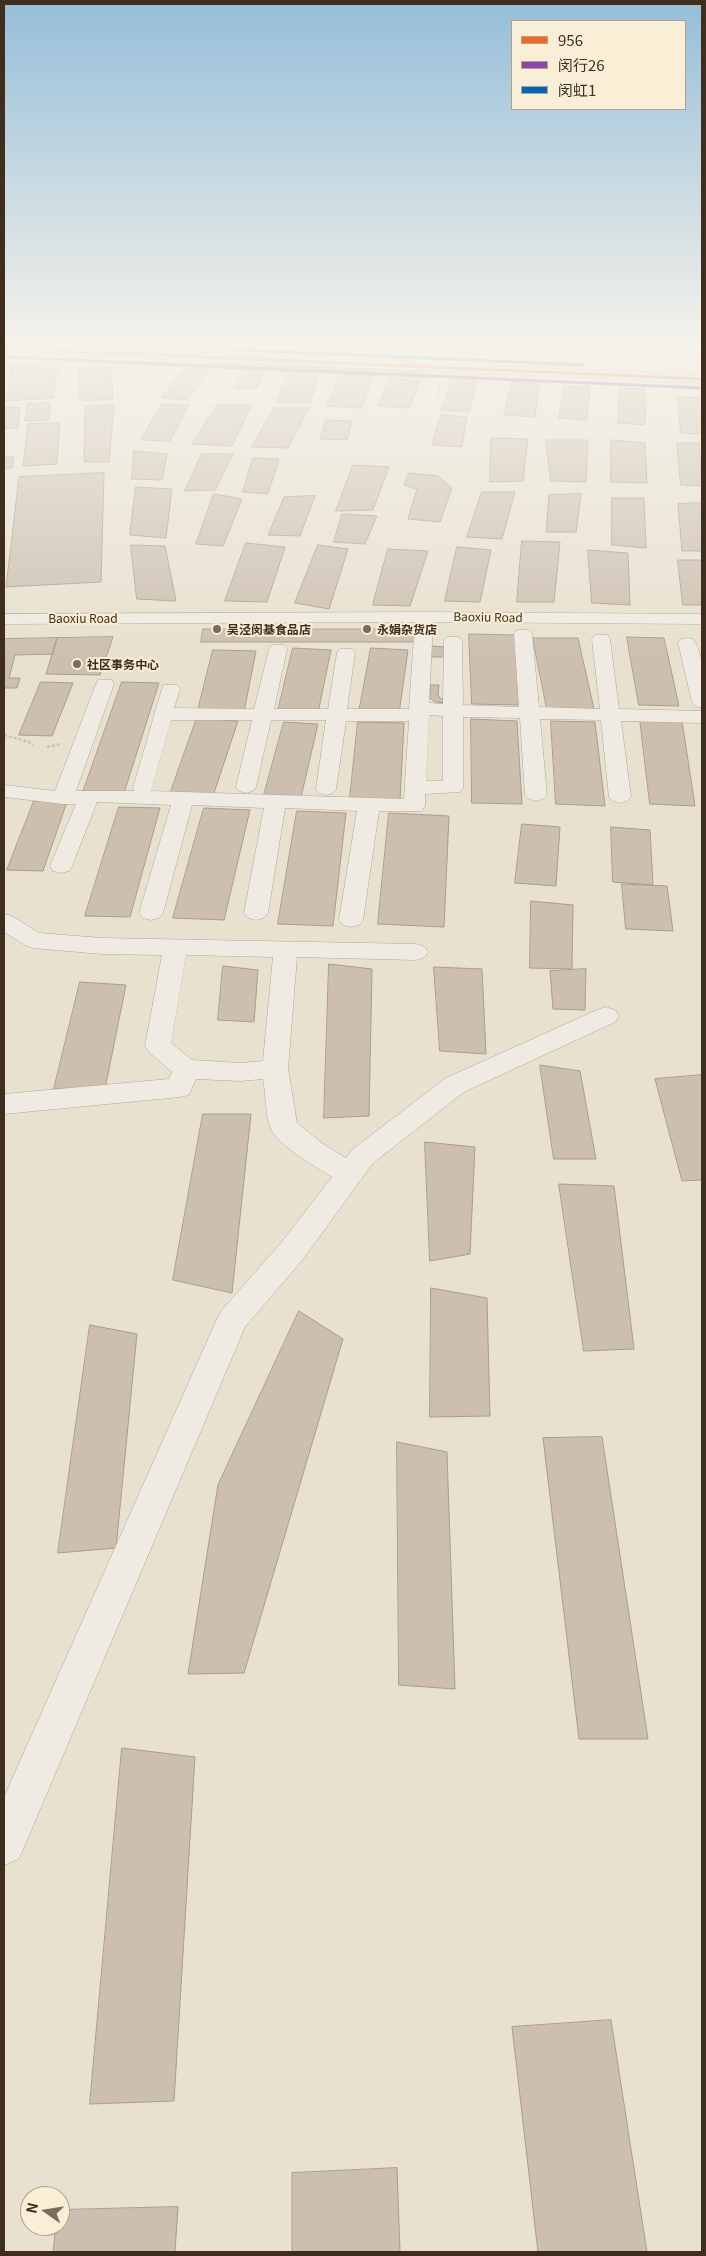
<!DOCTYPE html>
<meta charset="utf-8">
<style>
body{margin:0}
#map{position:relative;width:706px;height:2256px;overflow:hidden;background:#e8e1d0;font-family:Georgia,"Noto Sans SC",serif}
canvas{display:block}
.frame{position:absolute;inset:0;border:5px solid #3f2e1e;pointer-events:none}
.legend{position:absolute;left:511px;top:20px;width:175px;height:90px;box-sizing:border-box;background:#f9eed6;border:1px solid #afa18c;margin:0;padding:6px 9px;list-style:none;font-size:15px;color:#3f2e1e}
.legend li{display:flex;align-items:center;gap:10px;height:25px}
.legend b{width:25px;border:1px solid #afa18c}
.north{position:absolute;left:20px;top:2186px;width:50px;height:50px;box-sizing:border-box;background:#f9eed6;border:1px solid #afa18c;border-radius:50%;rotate:283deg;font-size:14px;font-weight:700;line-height:20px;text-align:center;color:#3f2e1e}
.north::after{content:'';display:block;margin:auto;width:18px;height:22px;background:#7a6d5c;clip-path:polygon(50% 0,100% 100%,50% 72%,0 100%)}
</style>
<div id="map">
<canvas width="706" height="2256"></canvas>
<div class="frame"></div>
<ul class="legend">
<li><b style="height:6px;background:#f26522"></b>956</li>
<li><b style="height:6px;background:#8e44ad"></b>闵行26</li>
<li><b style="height:6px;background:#0065bd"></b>闵虹1</li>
</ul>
<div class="north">N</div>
</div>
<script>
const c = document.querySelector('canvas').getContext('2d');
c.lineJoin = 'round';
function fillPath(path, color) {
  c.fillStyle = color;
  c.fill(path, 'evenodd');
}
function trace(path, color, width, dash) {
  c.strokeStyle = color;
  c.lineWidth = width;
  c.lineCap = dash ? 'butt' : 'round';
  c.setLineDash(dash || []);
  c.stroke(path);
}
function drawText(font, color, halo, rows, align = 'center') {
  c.font = font + ' Georgia,"Noto Sans SC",serif';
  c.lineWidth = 4;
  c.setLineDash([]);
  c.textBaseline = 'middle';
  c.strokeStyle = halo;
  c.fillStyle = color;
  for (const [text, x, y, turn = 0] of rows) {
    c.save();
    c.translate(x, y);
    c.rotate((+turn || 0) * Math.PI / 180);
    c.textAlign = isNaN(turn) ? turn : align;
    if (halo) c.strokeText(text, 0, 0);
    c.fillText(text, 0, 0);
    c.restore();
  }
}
const building = new Path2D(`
 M517,343h23l-1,4 -23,-1z
 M607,343h22l-1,9 -21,-2z
 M663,343h18l2,9h-18z
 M57,363l-3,35 -50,3v-7h4l3,-29z
 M216,363l210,9 -2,6 -211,-10z
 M187,364l26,1 -25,35 -26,-2z
 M111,367l2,32 -34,2v-33z
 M243,370l22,1 -9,18 -22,-1z
 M290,372l30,1 -10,30 -34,-1z
 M341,374l32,2 -11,32 -35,-2z
 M452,377l26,1 -9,34 -27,-2z
 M390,379l31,1 -12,28 -31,-2z
 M512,381l28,1 -5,35 -31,-2z
 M565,386l25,1 -3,33 -28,-2z
 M620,388l25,1v36l-27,-2z
 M678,397l24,1v36l-21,-1z
 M50,403l-1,17 -24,1 2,-17z
 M162,404l27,1 -19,36 -29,-1z
 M114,405l-5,57h-25l1,-55z
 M217,405h35l-20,41 -40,-2z
 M4,407h16l-2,21 -14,1z
 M274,408h35l-21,40 -36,-1z
 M441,415l26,2 -5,30 -30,-2z
 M326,420l26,1 -5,19 -27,-1z
 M60,423l-3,41 -34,2 5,-42z
 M491,438l37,1 -5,42 -33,1z
 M546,440h42l-2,42 -35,-1z
 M611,440l34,3 2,40 -36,-1z
 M677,443h22l3,43 -21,-1z
 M134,451l33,3 -5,26 -30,-1z
 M202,454h31l-18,36 -30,1z
 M14,457l-2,11h-8v-10z
 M253,458l26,1 -11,35 -25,-2z
 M353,465l36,2 -16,43 -37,1z
 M104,473l-3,109 -95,5 13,-110z
 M409,473l29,3 14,12 -12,34 -32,-3 9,-30 -13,-4z
 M136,487l36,2 -6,49 -36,-3z
 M482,492h33l-13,47 -35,-2z
 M214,494l28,5 -19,47 -27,-2z
 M581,494l-5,38h-30l3,-37z
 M315,496l-15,40 -32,-1 16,-38z
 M612,498h32l2,50 -34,-3z
 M702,503v48h-20l-4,-47z
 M342,514l35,2 -12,28 -31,-2z
 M522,541l38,1 -6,60h-37z
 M246,543l39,4 -18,55 -42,-1z
 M131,545l34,1 11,55 -39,-2z
 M318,545l30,4 -19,60 -34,-6z
 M457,547l34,3 -11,52 -35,-1z
 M388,549l40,2 -18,55 -37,-1z
 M588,550l40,3 2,52 -38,-2z
 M678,560h24v45h-19z
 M203,629h213l1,13h-216z
 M469,634l46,1 6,70 -49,-1z
 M113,637l-13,38 -54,-1 11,-36z
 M627,637l37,1 15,68 -40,-1z
 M57,638l-4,16 -38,1 -6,23h11l-3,10h-13v-49z
 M533,638h45l16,71h-47z
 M432,646l16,1v10h-17z
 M293,648l38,2 -13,63 -40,-2z
 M371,648l37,2 -9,64 -40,-2z
 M213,650l43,1 -12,61 -46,-2z
 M41,682l32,1 -21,53 -33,-1z
 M122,682l37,1 -35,110 -41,-1z
 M431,685h8l-1,10 3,4 7,1 -1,3 -12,-1 -5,-4z
 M197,718l41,3 -25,75 -43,-2z
 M471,719l46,2 5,83 -50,-1z
 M640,719l42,2 13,85 -45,-2z
 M551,721l44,1 10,84 -49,-2z
 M284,722l34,2 -17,73 -37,-2z
 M358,722l46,1 -4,77 -50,-2z
 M34,801l33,1 -24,69 -36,-1z
 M119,807l41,1 -30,109 -45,-1z
 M204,808l46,2 -26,110 -51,-2z
 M297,811l49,2 -13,113 -55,-2z
 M389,813l60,3 -5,111 -66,-3z
 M522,824l38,3 -4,59 -41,-3z
 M611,827l39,3 3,55 -40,-3z
 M622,884l45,2 6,45 -47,-2z
 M531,901l42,4 -1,64 -42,-1z
 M329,964l43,5 -3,147 -45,2z
 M223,966l35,4 -4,52 -36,-2z
 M434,967l48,2 4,85 -46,-3z
 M586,969l-1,41 -32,-1 -3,-38z
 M80,982l46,3 -21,104h-51z
 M540,1065l40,6 16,88h-42z
 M702,1075v105l-20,1 -27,-102z
 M203,1114h48l-19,179 -59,-13z
 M425,1142l50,5 -5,107 -40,7z
 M559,1184l55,2 20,163 -50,2z
 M431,1288l56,10 3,118 -60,1z
 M299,1311l44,28 -99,334 -56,1 30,-189z
 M90,1325l47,9 -21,214 -58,5z
 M602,1437l46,302h-69l-36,-301z
 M397,1442l50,10 8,237 -56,-4z
 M122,1748l73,9 -21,344 -84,3z
 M611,2020l36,232h-109l-26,-225z
 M397,2168l3,84h-108v-79z
 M178,2207l-3,45h-122l3,-26h4v-16z`);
fillPath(building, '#ccbfb0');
trace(building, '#a99c8e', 1);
const service = new Path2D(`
 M468,343h6l-4,18 -3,2 -3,-2z
 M437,366l4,2 -3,32 -4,2 -4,-2 3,-32z`);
const minor = new Path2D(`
 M424,612l278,2v10l-269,-2 -4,81 14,1 1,-63 3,-4h12l3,4 1,64 56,2 -5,-73 3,-4h12l3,4 7,73 61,2 -8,-70 3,-4h12l3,4 9,70 83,2v12l-81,-2 10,76 -4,4 -7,2 -7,-2 -4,-4 -8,-77 -61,-1 7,76 -4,4 -7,2 -7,-2 -4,-4 -5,-77 -57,-1v71l-3,4 -35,2v12l-3,5h-43l-16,109 -4,5 -8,2 -8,-2 -4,-5 18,-109 -72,-3 -17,105 -4,5 -8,2 -8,-2 -4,-5 20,-105 -72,-3 -29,108 -4,5 -8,2 -8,-2 -4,-5 32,-108 -74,-3 -25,64 -3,5 -8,2 -8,-2 -3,-5 26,-62h-13l-59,-7v-12l51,6 41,-107 2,-4h14l2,4 -38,107h58l-1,-3 30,-103h14l3,4 -6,19 80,1 15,-60 3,-4h12l3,4 -13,60h54l9,-56 3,-4h12l3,4 -8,56h62l6,-87 -411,2v-10zM429,715l14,1v65h-17zM171,720h81l-16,67 3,4 7,2 7,-2 3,-4 15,-67h55l-10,69 3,4 7,2 7,-2 3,-4 10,-68h63l-5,78 -253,-8z
 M687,638l6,1c13,18 10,48 9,69l-7,-2 -3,-4 -14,-59 3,-4z
 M4,914l8,2 27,17 63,5 314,6 9,3 3,5 -3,5 -9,3 -119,-3 -9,112 9,54 26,21 23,14 7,-9 93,-71 151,-68 9,-3 9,3 4,6 -4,6 -151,70 -91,71 -70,96 -58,68 -226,532 -15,6v-68l213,-478 5,-9 59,-67 51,-66c-17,-11 -53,-31 -61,-48 -6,-14 -5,-35 -8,-50l-22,2 -45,-2 -7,16 -9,2 -176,17v-20l165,-15 3,-7 -23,-20 -4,-6 17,-91 -60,-1 -69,-6 -8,-3 -21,-13zM186,955l87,2 -10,104 -22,2 -49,-3 -21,-17z`);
const primary = new Path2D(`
 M4,344l698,31v8l-698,-31z`);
trace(service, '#aea698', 1);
trace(minor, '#aea698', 1);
trace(primary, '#938b7f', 1);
trace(new Path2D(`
 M4,735l25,7 4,4
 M47,747l14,-3`), '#c9c2b8', 2.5, [3, 2]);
fillPath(service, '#f0ebe2');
fillPath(minor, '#f0ebe2');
fillPath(primary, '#e7e1d3');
trace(new Path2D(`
 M4,348l698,31`), '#f26522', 3);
trace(new Path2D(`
 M4,357l698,31`), '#8e44ad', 3);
trace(new Path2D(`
 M86,343l498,22`), '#0065bd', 3);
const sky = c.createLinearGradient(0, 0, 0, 659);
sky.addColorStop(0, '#95bed9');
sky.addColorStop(0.52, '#f5f2ea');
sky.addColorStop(1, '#f5f2ea00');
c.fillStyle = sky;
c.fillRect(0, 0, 706, 659);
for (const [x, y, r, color] of [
 [217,629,5,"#7a6d5c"],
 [367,629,5,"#7a6d5c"],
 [77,664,5,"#7a6d5c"]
]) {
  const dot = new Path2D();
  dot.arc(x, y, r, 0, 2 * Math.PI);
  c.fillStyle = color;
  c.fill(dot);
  trace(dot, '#f9eed6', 2);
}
drawText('12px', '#3f2e1e', '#f9eed6', [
 ["Baoxiu Road",488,617,1],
 ["Baoxiu Road",83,618]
]);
drawText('bold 12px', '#3f2e1e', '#f9eed6', [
 ["吴泾闵基食品店",227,629],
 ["永娟杂货店",377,629],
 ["社区事务中心",87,664]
], 'left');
</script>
